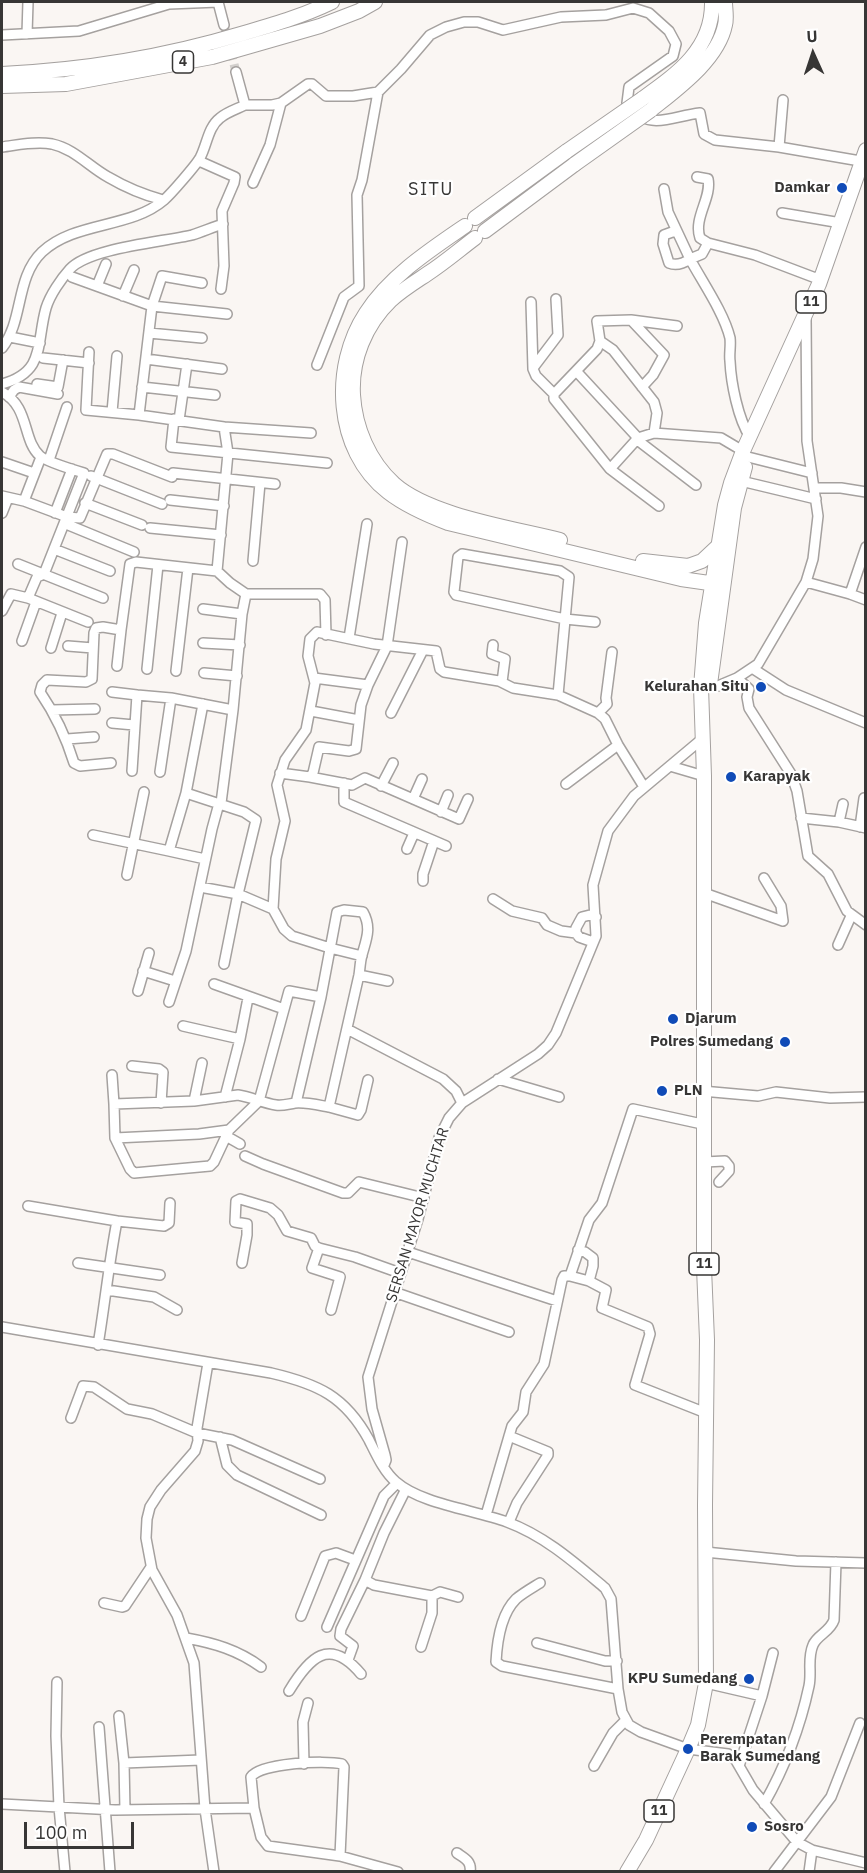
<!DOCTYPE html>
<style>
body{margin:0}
#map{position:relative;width:867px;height:1873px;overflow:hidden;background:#faf6f3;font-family:"IBM Plex Sans",sans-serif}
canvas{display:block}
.frame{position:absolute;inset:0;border:3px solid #373635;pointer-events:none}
.north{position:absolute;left:783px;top:24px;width:60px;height:60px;-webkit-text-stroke:4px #fff;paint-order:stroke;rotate:357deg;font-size:16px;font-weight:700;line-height:24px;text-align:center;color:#373635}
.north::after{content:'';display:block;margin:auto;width:21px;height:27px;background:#373635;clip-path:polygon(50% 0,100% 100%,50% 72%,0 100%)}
.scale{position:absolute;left:24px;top:1822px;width:110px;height:27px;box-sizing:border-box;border:3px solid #373635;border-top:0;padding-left:8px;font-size:18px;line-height:21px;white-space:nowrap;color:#373635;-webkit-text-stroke:4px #fff;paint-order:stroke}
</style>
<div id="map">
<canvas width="867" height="1873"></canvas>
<div class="frame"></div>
<div class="north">U</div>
<div class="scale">100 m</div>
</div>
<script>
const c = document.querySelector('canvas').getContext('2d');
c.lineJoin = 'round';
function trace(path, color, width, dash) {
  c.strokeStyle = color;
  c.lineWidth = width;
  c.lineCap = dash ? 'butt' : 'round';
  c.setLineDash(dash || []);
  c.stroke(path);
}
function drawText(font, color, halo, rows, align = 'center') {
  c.font = font + ' "IBM Plex Sans",sans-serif';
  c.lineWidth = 4.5;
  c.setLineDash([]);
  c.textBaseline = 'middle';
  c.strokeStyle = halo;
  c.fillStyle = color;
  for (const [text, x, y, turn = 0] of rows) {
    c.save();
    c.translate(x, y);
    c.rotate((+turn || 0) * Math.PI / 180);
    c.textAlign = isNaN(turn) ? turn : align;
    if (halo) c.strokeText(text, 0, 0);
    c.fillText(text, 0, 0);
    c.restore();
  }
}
trace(new Path2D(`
 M224,25l12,47`), '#d3d0cd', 9, [9, 4.5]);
const minor = new Path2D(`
 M218,2l6,23
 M27,34l1,-32
 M2,35l77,-4 90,-27 49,-2
 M236,72l9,33h27l9,-2 27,-19h4l14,12h27l25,-4 23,-23 29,-34 16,-8 18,-5h14l25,8 58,-13 45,-2 27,-7 16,5 20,18 7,13 -3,12 -44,31 -2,16c22,30 44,13 73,10l4,21 11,6 64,7 87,15
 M2,147c16,-2 33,-6 50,-3 23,5 36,22 56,33 17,10 36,18 55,23
 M779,147l4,-47
 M199,161l36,16 -1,6 -12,28 2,55 -3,23
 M697,177l11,2c4,19 -15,39 -8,59l8,5 47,12 58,22 8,1
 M253,183l17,-38 11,-42
 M664,189l4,23 22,47c-6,4 -14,7 -21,4l-6,-19 1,-9 11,-4
 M782,213l59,10
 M708,243l-6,11 -12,5c13,24 34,54 40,79 1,8 -1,16 0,23 1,22 8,58 20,76
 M72,277l80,29 75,8
 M97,286l9,-22
 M123,296l11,-26
 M531,302l2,67 3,7 18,18v5l56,70 28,-31 16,-5 67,5 22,13
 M631,320l33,35 -11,20 -11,12
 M149,333l53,5
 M10,337l30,6
 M600,341l13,9 41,52 3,11 -3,20
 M2,348c22,-28 13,-70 40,-96 33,-31 88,-23 122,-52 7,-6 32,-35 36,-42 7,-13 8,-31 20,-40 7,-6 17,-9 25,-13
 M89,352l-3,58 53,5 85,12 4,26 -11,118
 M43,358l46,5
 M146,359l76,10
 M317,365l27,-68 15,-11 -2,-91 5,-15 16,-88
 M533,368l25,-33 -2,-36
 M577,372l61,66
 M2,384c44,-12 34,-41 44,-76 4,-13 15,-29 24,-39 19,-21 93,-27 122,-34 10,-3 21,-8 31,-11
 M37,384l21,3 5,-27
 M142,387l73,8
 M2,392c28,15 20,48 38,64 6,5 34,14 44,17l-40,101 -7,3 -9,21 60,24
 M554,394l43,-45 3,-8 -3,-20 34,-1 46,6
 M9,397l5,-7 5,-3 39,7
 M112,412l5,-56
 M139,415l13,-109 10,-30 40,7
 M174,419l-3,28 156,16
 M179,420l8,-56
 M224,427l87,6
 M636,439l60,46
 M748,457l64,16
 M49,460l18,-53
 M2,462l32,11
 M610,469l49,37
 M173,473l102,11
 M91,476l71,28
 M741,481l75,18
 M814,488h27l25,4
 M2,496l22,5 17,-44
 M170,500l54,6
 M24,501l43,16 13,1 27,-64h6l59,23
 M85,503l57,22
 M2,513l6,-15
 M55,513l17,-44
 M66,524l68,28
 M150,528l71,7
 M54,549l56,22
 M253,561l7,-78
 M18,564l85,34
 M806,582l44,12 16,6
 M850,594l16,-47
 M203,609l39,5
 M2,611l9,-17 17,4
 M349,638l18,-114
 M22,641l14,-39
 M203,643l37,2
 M493,645l-1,9 13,5 -3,23
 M68,646l25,2
 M51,648l11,-35
 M117,666l4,-36
 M752,668l34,22 80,33
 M147,669l11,-104
 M176,671l12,-103
 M204,673l33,3
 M314,678l54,7
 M737,678l12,11 -2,8 2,11 42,66 6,17 11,65 20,18 19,37 19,14
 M707,687l11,-1 19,-8 21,-14 48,-82 7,-23 5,-43 -11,-75 -1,-123
 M112,692l25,3
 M558,695l11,-118 -9,-6 -98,-17 -4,3 -4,35 2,3 109,24 30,3
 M203,704l-17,89 -17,58 36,8
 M52,710l43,-1
 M311,711l48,9
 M391,713l32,-63
 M598,713l9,-9 -1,-6 6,-46
 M112,723l22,2
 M67,739l27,-2
 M111,763l-31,3 -6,-3c-8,-26 -19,-49 -34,-71l2,-7 5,-5 39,2 6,-3 2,-46 2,-5 7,-1 18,3 9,-66 6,-2 81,9 13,12 16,11
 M670,766l34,10
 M132,771l5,-76 34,3 62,12 9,-96 4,-20h74l5,6 1,35
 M160,772l11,-74
 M280,773l30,4 3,-4 6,-26 30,4 7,-2 5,-44 7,-20 19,-39 15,-104
 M310,777l42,8 13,-7 94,41 9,-20
 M344,783v19l102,44
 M566,784l52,-39
 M381,786l12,-23
 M186,793l58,19 12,8 -18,74 -14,70
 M413,799l9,-20
 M441,812l7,-17
 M801,818l38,4 27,6
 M839,822l4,-18
 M860,827l4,-29
 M93,835l76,16
 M407,849l7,-16
 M127,875l17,-83
 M423,881v-7l11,-33
 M200,887l38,7 35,15 11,20 8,7 38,12 32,8
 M704,893l79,28 -2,-15 -17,-28
 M493,899l19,12 30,7 5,7 14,6 15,2 3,4 14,5
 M273,909l3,-50 9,-38 -8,-36 8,-25 21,-30 9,-47 -7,-27 2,-17 7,-7 57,12 62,7 4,18 4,3 55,9 14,7 45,7 40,18 7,6 13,26 26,42
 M576,933v-5l6,-11 8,-2 6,2
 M838,945l13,-29
 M143,971l32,10
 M359,975l29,6
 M214,984l70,25
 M138,991l11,-38
 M169,1002l17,-51 26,-122 6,-22 3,-4 12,-93
 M183,1026l57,13
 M347,1029l96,50 13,12 6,12
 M132,1066l27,3 4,3 -2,31
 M112,1075l2,29
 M498,1079l61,18
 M702,1091l56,5 18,-4 54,6 36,-1
 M225,1097l15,-58 8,-41
 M194,1101l8,-38
 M296,1103l25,-106
 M329,1107l29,8 3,-5 7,-30
 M226,1136l14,8
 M115,1138l84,-4 30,-4 30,-29 30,-110 32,6 16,-85 7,-2 19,2c9,16 3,28 -1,43 -2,7 -2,14 -3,20l-30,132c-11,-2 -24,-5 -34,-4 -7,1 -12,3 -19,2 -13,-2 -25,-8 -38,-10l-44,6 -80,3 1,34 15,31 4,4 76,-7 4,-4 15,-32
 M245,1156l18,8 80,29h5l11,-11 65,16
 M704,1162l21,-1 4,5v5l-10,11
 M28,1206l89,15 47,5 5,-3 1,-20
 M319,1248l-7,20 28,9 -9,33
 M578,1250l7,2 8,6v8l-4,15 17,9 -4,18 46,19 2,7 -15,51 71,28
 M408,1252l149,49
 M78,1263l82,12
 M242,1263l5,-28v-11l-12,-2 1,-21 4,-2 30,9 8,7 9,16 24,7 4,8 4,2 36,9 45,16
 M570,1276l19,-56 13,-17 31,-94 69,15
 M107,1290l47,7 23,13
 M394,1292l115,40
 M2,1327l269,46c47,11 74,23 98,67 7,14 15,32 27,42 25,22 79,28 111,40 38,14 68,41 98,66l6,11 7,90 4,23 7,13 12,7 47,17 40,5 7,5 18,31 44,52 15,8 54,13
 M98,1345c7,-42 11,-83 19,-124
 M208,1363l-11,65 1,13 -3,10 -34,39 -11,17 -3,12 -1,19 6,32 25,45 17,48 11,146 9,63
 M71,1418l12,-32 11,1 33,22 25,5 45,19 35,7 88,39
 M509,1436l39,16v3l-31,48 -8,19
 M220,1437l7,28 10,10 84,40
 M384,1465l2,-5 -1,-5 -13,-46 -4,-32 50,-158 21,-81 10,-20 13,-15 76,-49 10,-9 8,-12 40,-97 -3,-51 15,-54 26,-35 68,-57
 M406,1489l-22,44 -19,47 9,5 58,11v17l-11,34
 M486,1515l26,-89 11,-14 3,-20 18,-28 18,-84 2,-4h6l19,5
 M705,1552l91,9 70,2
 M540,1583c-8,5 -17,10 -24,16 -15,15 -19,43 -20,63l6,4 116,23
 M432,1596l8,-4 18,5
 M104,1603l18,4 3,-1 26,-39
 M301,1616l24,-60 11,-3 19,7
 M327,1627l57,-131 13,-13
 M186,1638c28,5 52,12 75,29
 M537,1643l68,18h12
 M348,1660l5,-14 -13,-10 1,-7 24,-49
 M57,1682l-1,54 3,71 6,65
 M706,1683l56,13
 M289,1691c20,-33 40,-55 72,-17
 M119,1716l5,47 1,47
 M99,1727l11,145
 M124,1763l77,-3
 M304,1764l-1,-42 5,-19
 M594,1766l19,-33 13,-13
 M739,1766l23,-70 11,-43
 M2,1804l113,6 139,-2 7,29 7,9 72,10 58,16
 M764,1804c21,-37 36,-76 45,-118 3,-14 -2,-27 4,-41 4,-10 17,-13 21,-25l2,-58
 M254,1808l-3,-31c9,-14 74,-17 91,-13l2,3 -4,89
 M457,1853c7,5 15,8 13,19
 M774,1872l57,-75 29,-74
 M809,1872l3,-22`);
const highway = new Path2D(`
 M2,74c83,-4 159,-16 239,-40 31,-9 62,-18 91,-32
 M2,86l64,-2 146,-27 108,-31 39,-15 16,-9
 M642,99c35,-25 71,-50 70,-97
 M651,110c26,-21 67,-50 74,-85 2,-7 0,-16 0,-23
 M475,218l92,-67
 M465,226c-35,24 -75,50 -99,87 -35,53 -32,137 22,179 18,14 39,23 60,31l233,56 42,6
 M485,231l90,-67
 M475,238c-16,12 -31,25 -48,36 -12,8 -25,16 -36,26 -26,25 -40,60 -38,95 2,33 16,66 41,89 36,32 119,44 166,56
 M643,561l45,5 14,-5 16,-15
 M710,684l24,-176 11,-41
 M627,1872l19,-32 42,-91 10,-24 8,-42 -1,-178 2,-165 -3,-72v-492l-3,-89 5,-64 19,-118 6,-22 12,-32 76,-167 47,-134`);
trace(minor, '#a5a19f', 12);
trace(highway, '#a5a19f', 16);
trace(minor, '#fff', 9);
trace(highway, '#fff', 14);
const highwayBridge = new Path2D(`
 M567,151l75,-52
 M575,164l76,-54`);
trace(highwayBridge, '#a5a19f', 16, []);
trace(highwayBridge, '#fff', 14);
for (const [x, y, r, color] of [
 [842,188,6,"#104bb7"],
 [761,687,6,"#104bb7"],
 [731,777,6,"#104bb7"],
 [673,1019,6,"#104bb7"],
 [785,1042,6,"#104bb7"],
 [662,1091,6,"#104bb7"],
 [749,1679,6,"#104bb7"],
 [688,1749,6,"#104bb7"],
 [752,1827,6,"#104bb7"]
]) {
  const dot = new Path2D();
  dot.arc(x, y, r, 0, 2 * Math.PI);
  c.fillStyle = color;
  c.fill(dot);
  trace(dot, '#fff', 2);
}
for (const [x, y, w] of [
 [183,62,21],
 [811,302,30],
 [704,1264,30],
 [659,1811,30]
]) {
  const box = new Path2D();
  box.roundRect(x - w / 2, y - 11, w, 22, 4.5);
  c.fillStyle = '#fff';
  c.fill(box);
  trace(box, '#373635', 1.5);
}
drawText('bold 14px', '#373635', null, [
 ["4",183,62],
 ["11",811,302],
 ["11",704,1264],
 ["11",659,1811]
]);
drawText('bold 15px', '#373635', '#fff', [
 ["Damkar",830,188,"right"],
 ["Kelurahan Situ",749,687,"right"],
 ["Karapyak",743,777],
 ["Djarum",685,1019],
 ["Polres Sumedang",773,1042,"right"],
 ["PLN",674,1091],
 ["KPU Sumedang",737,1679,"right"],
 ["Perempatan",700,1740],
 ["Barak Sumedang",700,1757],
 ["Sosro",764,1827]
], 'left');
drawText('15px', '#373635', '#fff', [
 ["SERSAN MAYOR MUCHTAR",418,1215,-73]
]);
c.letterSpacing = '1.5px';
drawText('18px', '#373635', '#fff', [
 ["SITU",431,190]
]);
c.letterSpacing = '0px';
</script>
